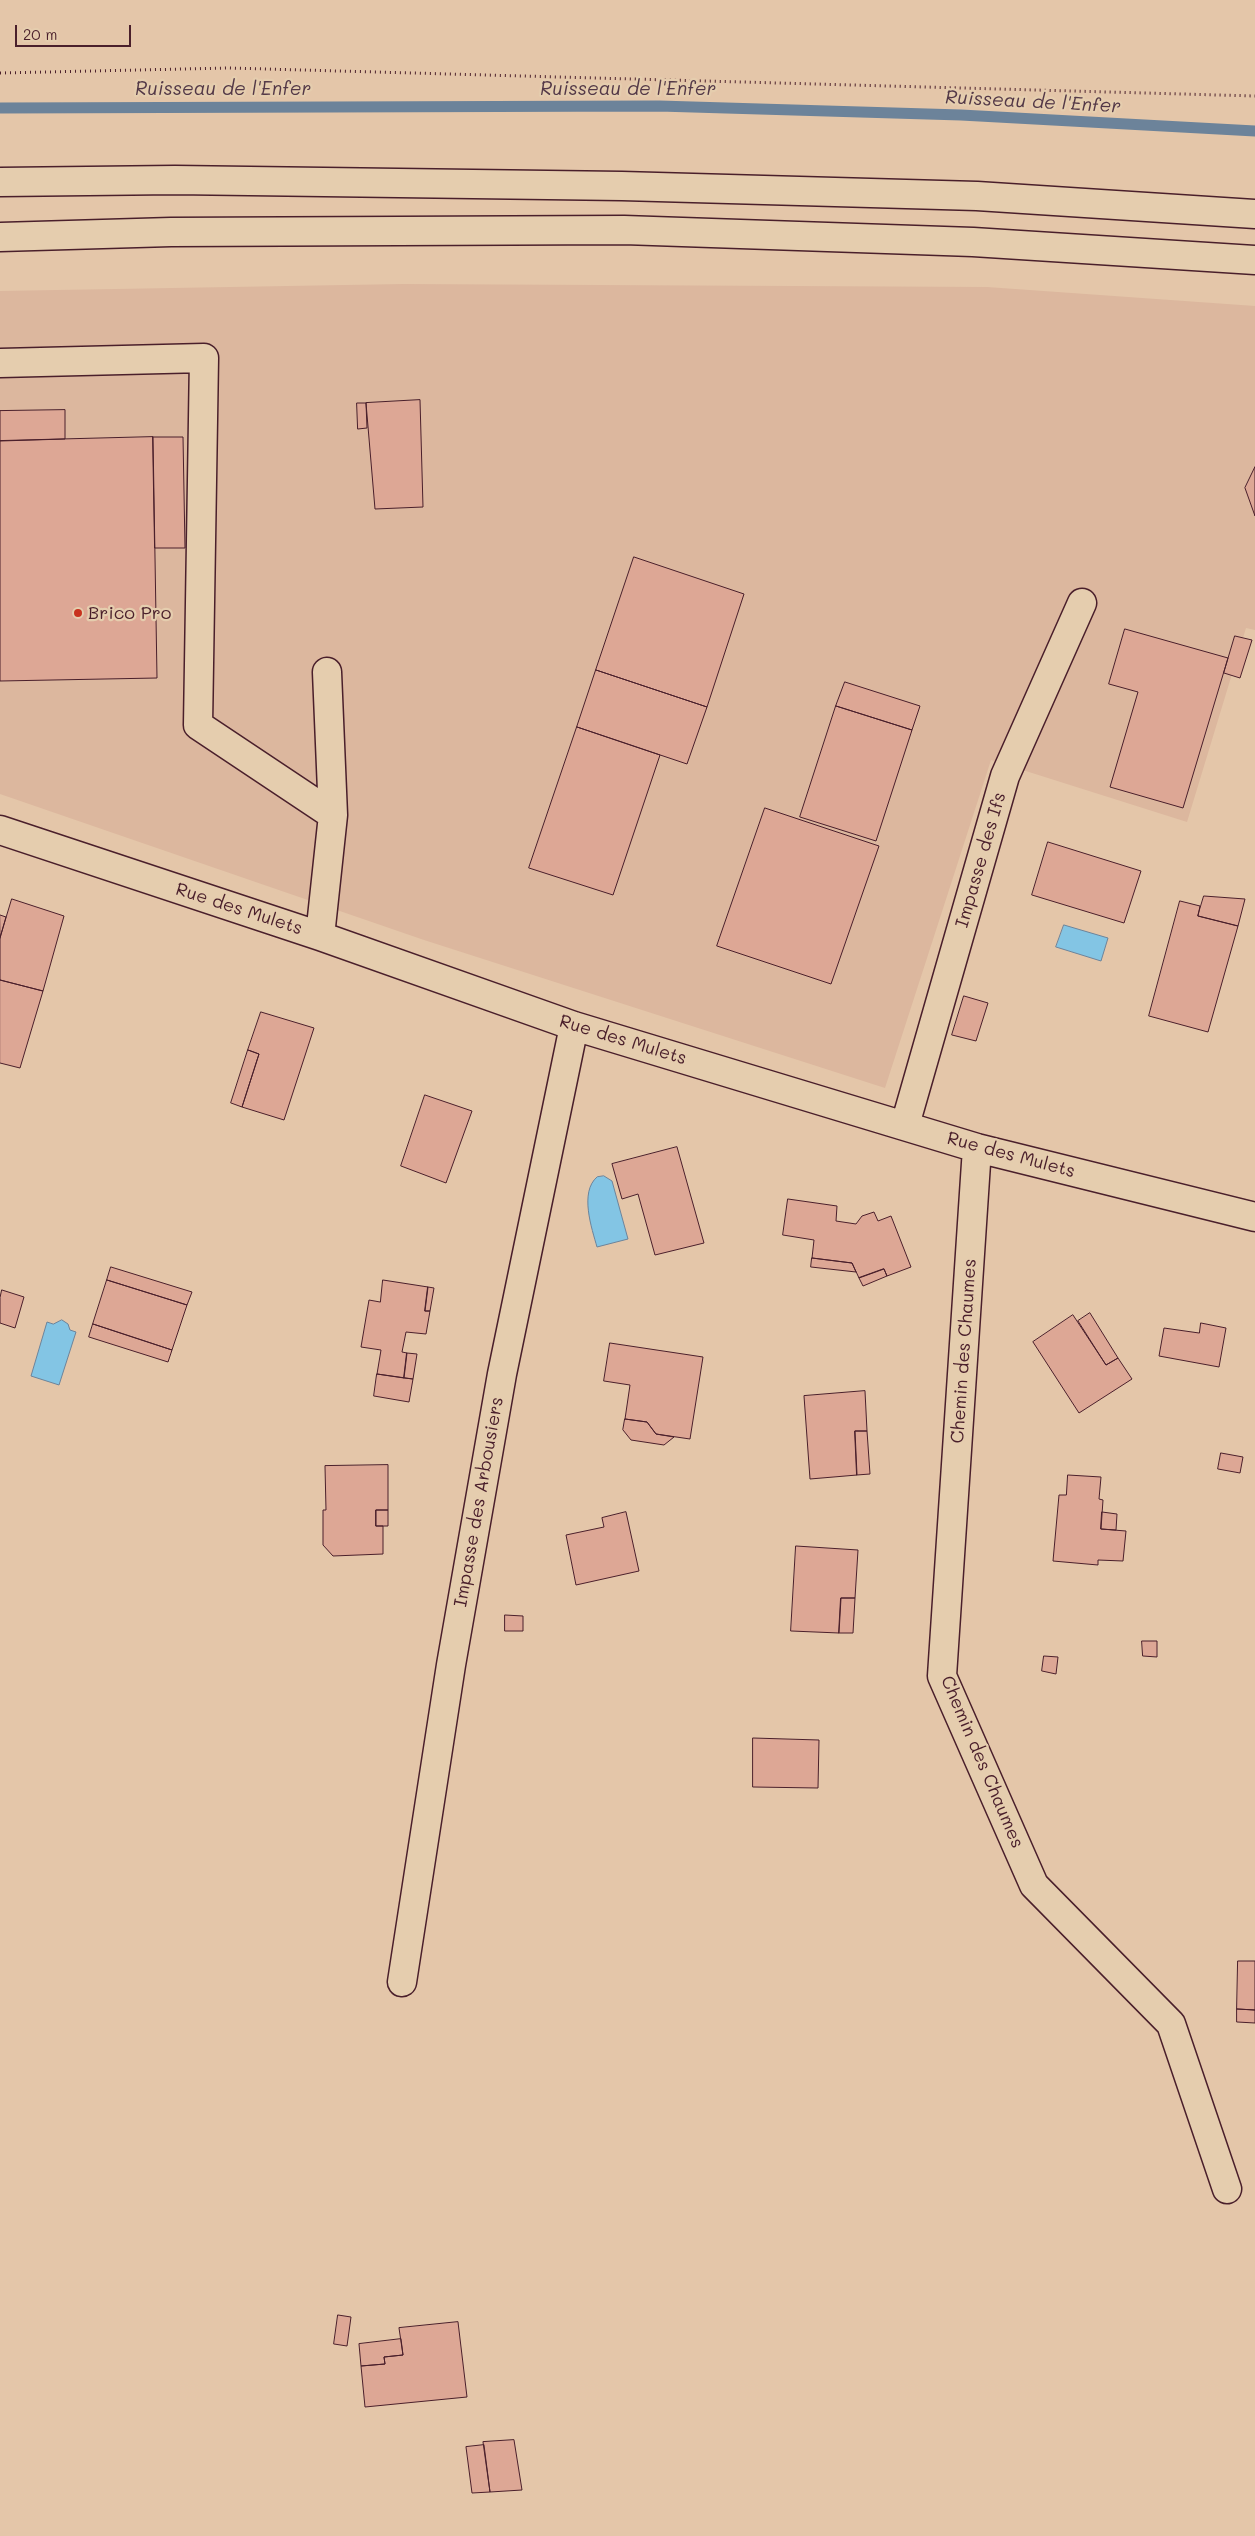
<!DOCTYPE html>
<style>
body{margin:0}
#map{position:relative;width:1255px;height:2536px;overflow:hidden;background:#e4c6a9;font-family:Mali,sans-serif}
canvas{display:block}
.scale{position:absolute;left:15px;top:25px;width:116px;height:22px;box-sizing:border-box;border:2px solid #4a1f2b;border-top:0;padding-left:6px;font-size:15px;line-height:18px;white-space:nowrap;color:#4a1f2b;-webkit-text-stroke:4px #e5cdae;paint-order:stroke}
</style>
<div id="map">
<canvas width="1255" height="2536"></canvas>
<div class="scale">20 m</div>
</div>
<script>
const c = document.querySelector('canvas').getContext('2d');
c.lineJoin = 'round';
function fillPath(path, color) {
  c.fillStyle = color;
  c.fill(path, 'evenodd');
}
function trace(path, color, width, dash) {
  c.strokeStyle = color;
  c.lineWidth = width;
  c.lineCap = dash ? 'butt' : 'round';
  c.setLineDash(dash || []);
  c.stroke(path);
}
function drawText(font, color, halo, rows, align = 'center') {
  c.font = font + ' Mali,sans-serif';
  c.lineWidth = 4.5;
  c.setLineDash([]);
  c.textBaseline = 'middle';
  c.strokeStyle = halo;
  c.fillStyle = color;
  for (const [text, x, y, turn = 0] of rows) {
    c.save();
    c.translate(x, y);
    c.rotate((+turn || 0) * Math.PI / 180);
    c.textAlign = isNaN(turn) ? turn : align;
    if (halo) c.strokeText(text, 0, 0);
    c.fillText(text, 0, 0);
    c.restore();
  }
}
fillPath(new Path2D(`
 M403,284l584,3 268,19v324l-9,-2 -59,194 -196,-62 -106,328 -461,-148 -424,-146v-503z`), '#dcb79e');
const water = new Path2D(`
 M1064,925l44,13 -7,23 -45,-14z
 M604,1176l8,5 16,58 -31,8c-5,-18 -18,-55 0,-70z
 M62,1320l6,4 2,6 6,2 -17,53 -28,-9 16,-54 6,2z`);
fillPath(water, '#83c5e4');
trace(water, '#6c839a', 1);
trace(new Path2D(`
 M0,108l659,-2 302,9 294,16`), '#6c839a', 11);
const building = new Path2D(`
 M420,400l3,107 -48,2 -9,-106z
 M357,403h9l1,25 -9,1z
 M65,410v29l-65,2v-30z
 M153,437h30l2,111h-30z
 M153,437l4,241 -157,3v-240z
 M1255,467v49l-10,-28z
 M634,557l110,37 -37,113 -111,-37z
 M1125,629l103,29 -45,150 -73,-21 28,-95 -29,-8z
 M1235,636l17,4 -12,38 -16,-5z
 M596,670l111,37 -20,57 -110,-37z
 M845,682l75,24 -8,24 -76,-24z
 M836,706l76,24 -36,111 -76,-24z
 M577,727l83,28 -47,140 -84,-27z
 M765,808l114,38 -48,138 -114,-38z
 M1048,842l93,29 -17,52 -92,-28z
 M1204,896l41,3 -7,27 -40,-10z
 M12,899l52,17 -21,75 -43,-11v-42z
 M1180,901l20,5 -2,10 40,10 -30,106 -59,-16z
 M0,915l6,2 -6,21z
 M0,980l43,11 -23,77 -20,-5z
 M964,996l24,7 -12,38 -24,-6z
 M261,1012l53,16 -30,92 -42,-13 17,-53 -11,-4z
 M248,1050l11,4 -17,53 -11,-4z
 M425,1095l47,16 -26,72 -45,-17z
 M677,1147l27,96 -49,12 -17,-61 -16,5 -10,-35z
 M788,1199l49,7 -1,15 20,3 6,-8 12,-4 4,9 13,-5 20,51 -24,9 -3,-7 -25,9 -7,-15 -40,-5 2,-18 -31,-5z
 M812,1258l40,5 4,9 -45,-5z
 M111,1267l81,25 -5,13 -80,-25z
 M884,1269l3,7 -24,10 -4,-8z
 M107,1280l80,25 -15,45 -79,-26z
 M383,1280l45,7 -3,24h5l-4,23 -20,-2 -4,20 5,1 -3,25 -27,-4 4,-24 -20,-3 8,-47 11,2z
 M428,1287l6,1 -4,23h-5z
 M2,1290l22,7 -9,31 -15,-5v-25z
 M1090,1313l28,45 -12,7 -28,-44z
 M1073,1315l33,50 12,-7 14,21 -53,34 -46,-71z
 M1201,1323l25,5 -7,39 -60,-11 5,-28 35,5z
 M93,1324l79,26 -4,12 -79,-25z
 M610,1343l93,14 -13,82 -34,-5 -9,-12 -22,-3 5,-34 -26,-4z
 M407,1353l10,1 -4,25 -9,-1z
 M377,1374l36,5 -4,23 -35,-6z
 M865,1391l2,40h-12l2,44 -47,4 -6,-83z
 M625,1419l22,3 9,12 18,3 -10,8 -33,-5 -8,-10z
 M855,1431h12l3,43 -13,1z
 M1221,1453l22,4 -3,16 -22,-4z
 M388,1465v45h-12v16h7v28l-50,2 -10,-11v-35h3l-1,-44z
 M1068,1475l33,2 -2,22 4,1 -2,29 25,2 -3,30 -25,-1v5l-45,-4 6,-66h7z
 M376,1510h12v16h-12z
 M626,1512l13,59 -63,14 -10,-50 38,-8 -2,-9z
 M1102,1512l15,2 -1,16 -15,-1z
 M796,1546l62,4 -3,48h-14l-2,35 -48,-2z
 M841,1598h14l-2,35h-14z
 M505,1615l18,1v15h-18z
 M1142,1641h15v16l-14,-1z
 M1044,1656l14,1 -2,17 -14,-3z
 M753,1738l66,2 -1,48 -65,-1z
 M1238,1961h17v49l-18,-1z
 M1237,2009l18,1v13l-18,-1z
 M338,2315l13,2 -4,29 -13,-2z
 M458,2322l9,75 -102,10 -4,-41 24,-2 -1,-7 19,-2 -4,-27z
 M401,2339l2,16 -19,2 1,7 -24,2 -2,-22z
 M514,2440l8,50 -32,2 -7,-50z
 M484,2445l6,47 -18,1 -6,-46z`);
fillPath(building, '#dda795');
trace(building, '#4a1f2b', 1);
const minor = new Path2D(`
 M0,363l204,-5 -6,367 135,90
 M0,830l320,106 254,90 403,122 278,69
 M320,936l13,-121 -6,-143
 M905,1125l100,-349 77,-173
 M977,1148l-35,528 92,209 137,139 56,165
 M402,1982l49,-317 51,-291 72,-348`);
const major = new Path2D(`
 M0,182l175,-2 447,6 355,10 278,18
 M0,237l171,-5 453,-2 349,12 282,18`);
trace(minor, '#4a1f2b', 31);
trace(major, '#4a1f2b', 31);
trace(new Path2D(`
 M0,73l229,-5 1026,28`), '#4a1f2b', 3, [1, 4]);
trace(minor, '#e5cdae', 28);
trace(major, '#e5cdae', 28);
for (const [x, y, r, color] of [
 [78,613,5,"#c8321e"]
]) {
  const dot = new Path2D();
  dot.arc(x, y, r, 0, 2 * Math.PI);
  c.fillStyle = color;
  c.fill(dot);
  trace(dot, '#e5cdae', 2);
}
drawText('18px', '#4a1f2b', '#e5cdae', [
 ["Brico Pro",88,613]
], 'left');
drawText('18px', '#4a1f2b', '#e5cdae', [
 ["Impasse des Ifs",981,860,-74],
 ["Rue des Mulets",239,909,18],
 ["Rue des Mulets",623,1040,17],
 ["Rue des Mulets",1011,1155,15],
 ["Chemin des Chaumes",964,1351,-86],
 ["Impasse des Arbousiers",479,1502,-80],
 ["Chemin des Chaumes",982,1762,67]
]);
drawText('italic 19px', '#533847', '#e5cdae', [
 ["Ruisseau de l'Enfer",223,89],
 ["Ruisseau de l'Enfer",628,89],
 ["Ruisseau de l'Enfer",1033,102,3]
]);
</script>
